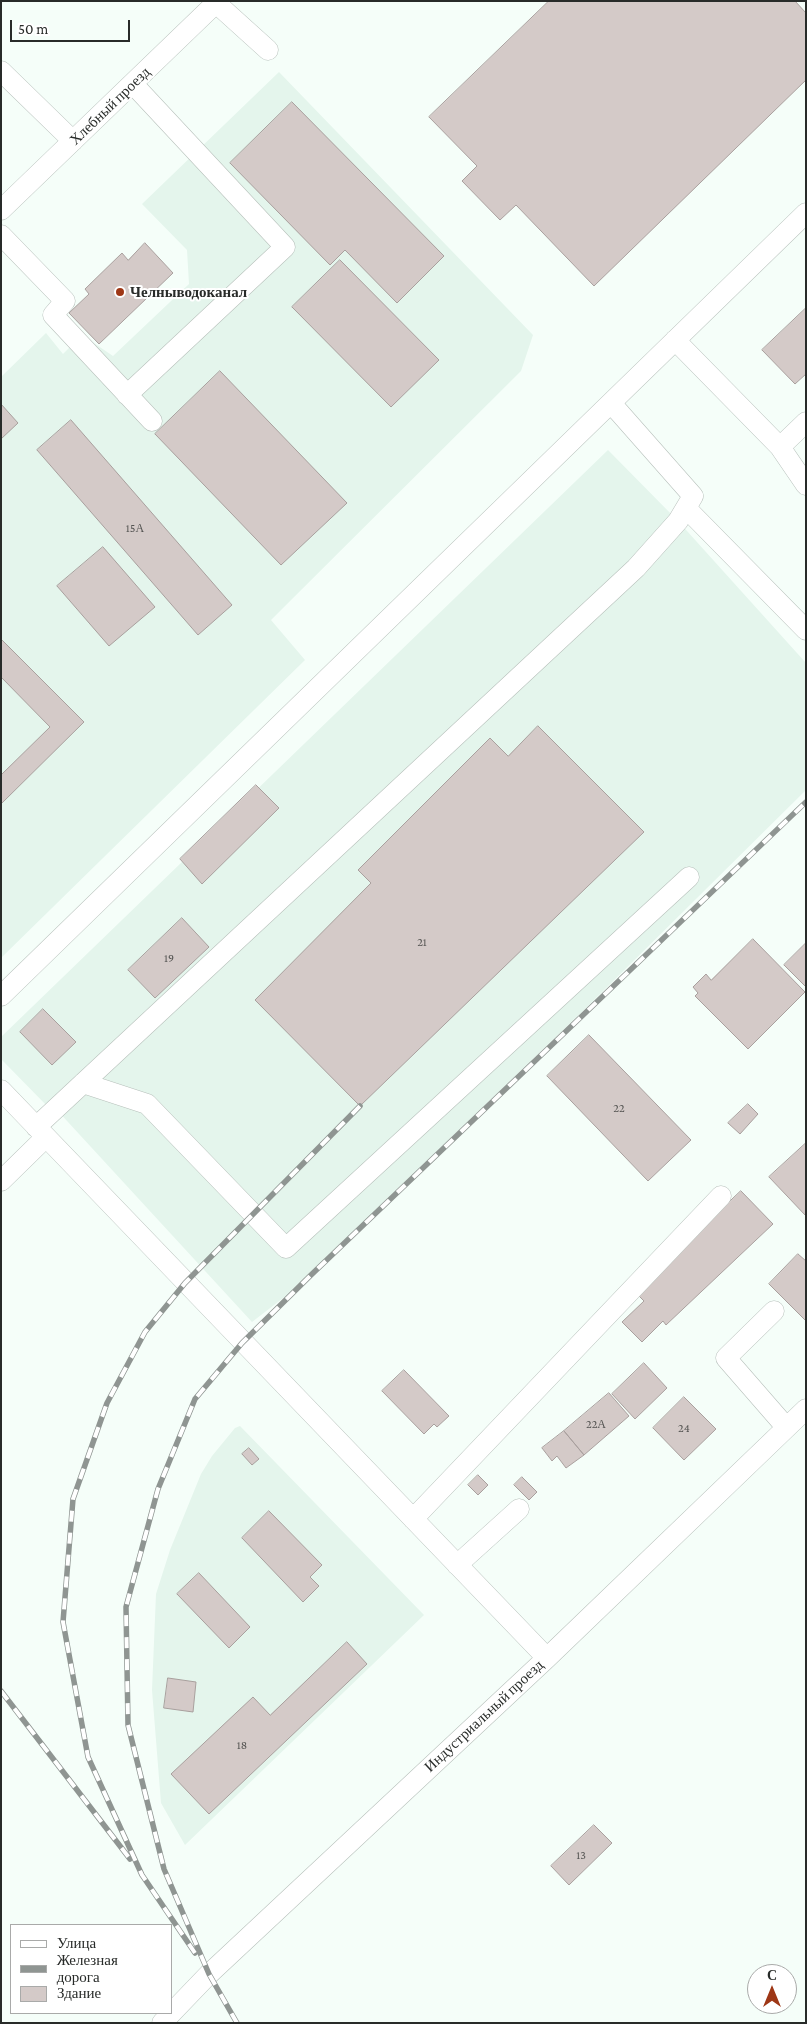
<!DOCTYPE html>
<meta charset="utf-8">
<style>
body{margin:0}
#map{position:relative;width:807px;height:2024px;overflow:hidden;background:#f5fef9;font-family:"Crimson Pro",serif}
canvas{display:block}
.frame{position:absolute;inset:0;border:2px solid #282b29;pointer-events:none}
.legend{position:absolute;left:10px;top:1924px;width:162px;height:90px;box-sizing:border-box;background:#fff;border:1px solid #a9aaa9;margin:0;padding:6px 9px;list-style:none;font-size:15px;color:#282b29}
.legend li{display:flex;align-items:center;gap:10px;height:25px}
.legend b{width:25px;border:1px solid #a9aaa9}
.north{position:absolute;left:747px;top:1964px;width:50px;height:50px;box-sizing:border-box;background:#fff;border:1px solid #a9aaa9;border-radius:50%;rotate:0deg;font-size:14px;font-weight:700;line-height:20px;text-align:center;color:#282b29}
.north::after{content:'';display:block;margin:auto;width:18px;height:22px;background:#9e3716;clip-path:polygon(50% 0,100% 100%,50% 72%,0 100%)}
.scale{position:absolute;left:10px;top:20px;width:120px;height:22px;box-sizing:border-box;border:2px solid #282b29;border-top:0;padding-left:6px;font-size:15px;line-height:18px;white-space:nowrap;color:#282b29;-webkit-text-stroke:4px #fff;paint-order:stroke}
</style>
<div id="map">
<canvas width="807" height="2024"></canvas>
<div class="frame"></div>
<ul class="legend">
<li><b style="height:6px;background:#fff"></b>Улица</li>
<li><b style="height:6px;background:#8f9592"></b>Железная дорога</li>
<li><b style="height:14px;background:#d4cac8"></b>Здание</li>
</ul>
<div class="north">С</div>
<div class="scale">50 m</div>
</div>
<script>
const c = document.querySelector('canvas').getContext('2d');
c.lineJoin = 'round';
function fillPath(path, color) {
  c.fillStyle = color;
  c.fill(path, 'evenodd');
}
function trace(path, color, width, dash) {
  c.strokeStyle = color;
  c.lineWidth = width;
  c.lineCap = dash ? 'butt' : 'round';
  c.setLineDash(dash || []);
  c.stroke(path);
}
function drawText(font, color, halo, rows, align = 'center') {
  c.font = font + ' "Crimson Pro",serif';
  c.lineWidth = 4;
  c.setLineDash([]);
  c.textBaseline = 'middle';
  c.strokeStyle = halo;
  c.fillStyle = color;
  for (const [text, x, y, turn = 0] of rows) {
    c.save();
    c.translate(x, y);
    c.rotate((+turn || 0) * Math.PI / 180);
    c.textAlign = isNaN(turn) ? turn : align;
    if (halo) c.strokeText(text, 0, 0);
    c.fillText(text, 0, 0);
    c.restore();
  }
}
fillPath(new Path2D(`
 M279,72l254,263 -12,36 -250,249 34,40 -304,298v-581l45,-44 17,21 19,-19 31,21 76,-72 -2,-34 -45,-46z
 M608,450l70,71 128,142v127l-219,217 -300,288 -35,27 -196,-213h-6l-49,-50v-22z
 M240,1426l184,189 -239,230 -24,-42 -9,-113 4,-96 14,-44 31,-76 11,-18 23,-28z`), '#e4f5ec');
const building = new Path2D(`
 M549,1h246l11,12v67l-212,206 -78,-81 -16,15 -38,-39 15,-15 -48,-49z
 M292,102l152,154 -47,47 -52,-53 -15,15 -100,-102z
 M145,243l28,30 -74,71 -30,-31 20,-19 -4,-5 37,-36 6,7z
 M340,260l99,100 -48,47 -99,-100z
 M806,308v66l-11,10 -33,-34z
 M220,371l127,132 -66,62 -126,-131z
 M1,404l17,19 -17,16z
 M71,420l161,185 -34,30 -161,-185z
 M103,547l52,60 -46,39 -52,-60z
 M1,639l83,83 -83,82z
 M1,677l49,50 -49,48z
 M538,726l106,106 -284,274 -105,-106 116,-117 -13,-13 132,-132 18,18z
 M256,785l23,23 -77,76 -22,-25z
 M182,918l27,29 -54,51 -27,-28z
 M753,939l52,53 -57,57 -53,-53 3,-3 -5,-6 13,-13 5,6z
 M806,943v44l-22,-22z
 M43,1009l33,33 -24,23 -32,-33z
 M589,1035l102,105 -43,41 -101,-105z
 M748,1104l10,10 -18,20 -12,-11z
 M806,1143v73l-37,-39z
 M741,1191l32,33 -107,101 -3,-4 -21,21 -20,-20 22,-21 -9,-9z
 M798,1254l8,7v60l-37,-37z
 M644,1363l23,25 -32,31 -23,-25z
 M404,1370l45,46 -12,11 -3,-3 -10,10 -42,-43z
 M609,1393l20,23 -45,39 -20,-24z
 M684,1397l32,32 -32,31 -31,-32z
 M564,1431l20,24 -18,13 -9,-12 -5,5 -10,-13z
 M249,1448l10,11 -7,6 -10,-11z
 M478,1475l10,10 -10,10 -10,-10z
 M522,1477l15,15 -8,8 -15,-15z
 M269,1511l53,54 -12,12 9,9 -16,16 -61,-64z
 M199,1573l51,54 -21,21 -52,-54z
 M347,1642l20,22 -158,150 -38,-40 82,-77 17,18z
 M168,1678l28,4 -3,30 -29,-4z
 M594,1825l18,18 -43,42 -18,-19z`);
fillPath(building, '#d4cac8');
trace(building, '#a9a09e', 1);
const minor = new Path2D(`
 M216,3l52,47
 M1,71l72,70
 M1,210l217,-209
 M1,235l64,66 -12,14 99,106
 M675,340l105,107 26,-25
 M127,395l158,-148 -152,-163
 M780,447l26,38
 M686,508l120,122
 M1,996l805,-783
 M83,1083l64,21 139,144 403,-371
 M1,1090l546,568
 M36,1127l600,-559 42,-47 15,-25 -82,-93
 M1,1181l45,-44
 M774,1311l-48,47 60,69
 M413,1519l308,-323
 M457,1565l62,-56
 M162,2023l47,-49 338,-316 259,-249`);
trace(minor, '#b7c0bb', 21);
trace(minor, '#fff', 20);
const rail = new Path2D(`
 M1,1691l129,168
 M195,1953l-53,-78 -54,-118 -25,-135 10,-123 34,-96 38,-71 40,-49 175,-177
 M237,2023l-28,-49 -45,-105 -36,-144 -2,-118 32,-118 37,-90 47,-56 69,-68 495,-473`);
trace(rail, '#8f9592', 5.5);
trace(rail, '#fff', 4, [11]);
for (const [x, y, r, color] of [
 [120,292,5,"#9e3716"]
]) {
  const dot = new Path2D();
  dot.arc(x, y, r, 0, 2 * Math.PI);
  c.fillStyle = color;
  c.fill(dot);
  trace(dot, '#fff', 2);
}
drawText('12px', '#535351', null, [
 ["15А",135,528],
 ["21",422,942],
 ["19",169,958],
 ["22",619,1108],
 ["22А",596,1424],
 ["24",684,1428],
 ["18",242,1745],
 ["13",581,1855]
]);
drawText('15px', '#282b29', '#fff', [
 ["Хлебный проезд",110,106,-44],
 ["Индустриальный проезд",484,1716,-43]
]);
drawText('bold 15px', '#282b29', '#fff', [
 ["Челныводоканал",130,292]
], 'left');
</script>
